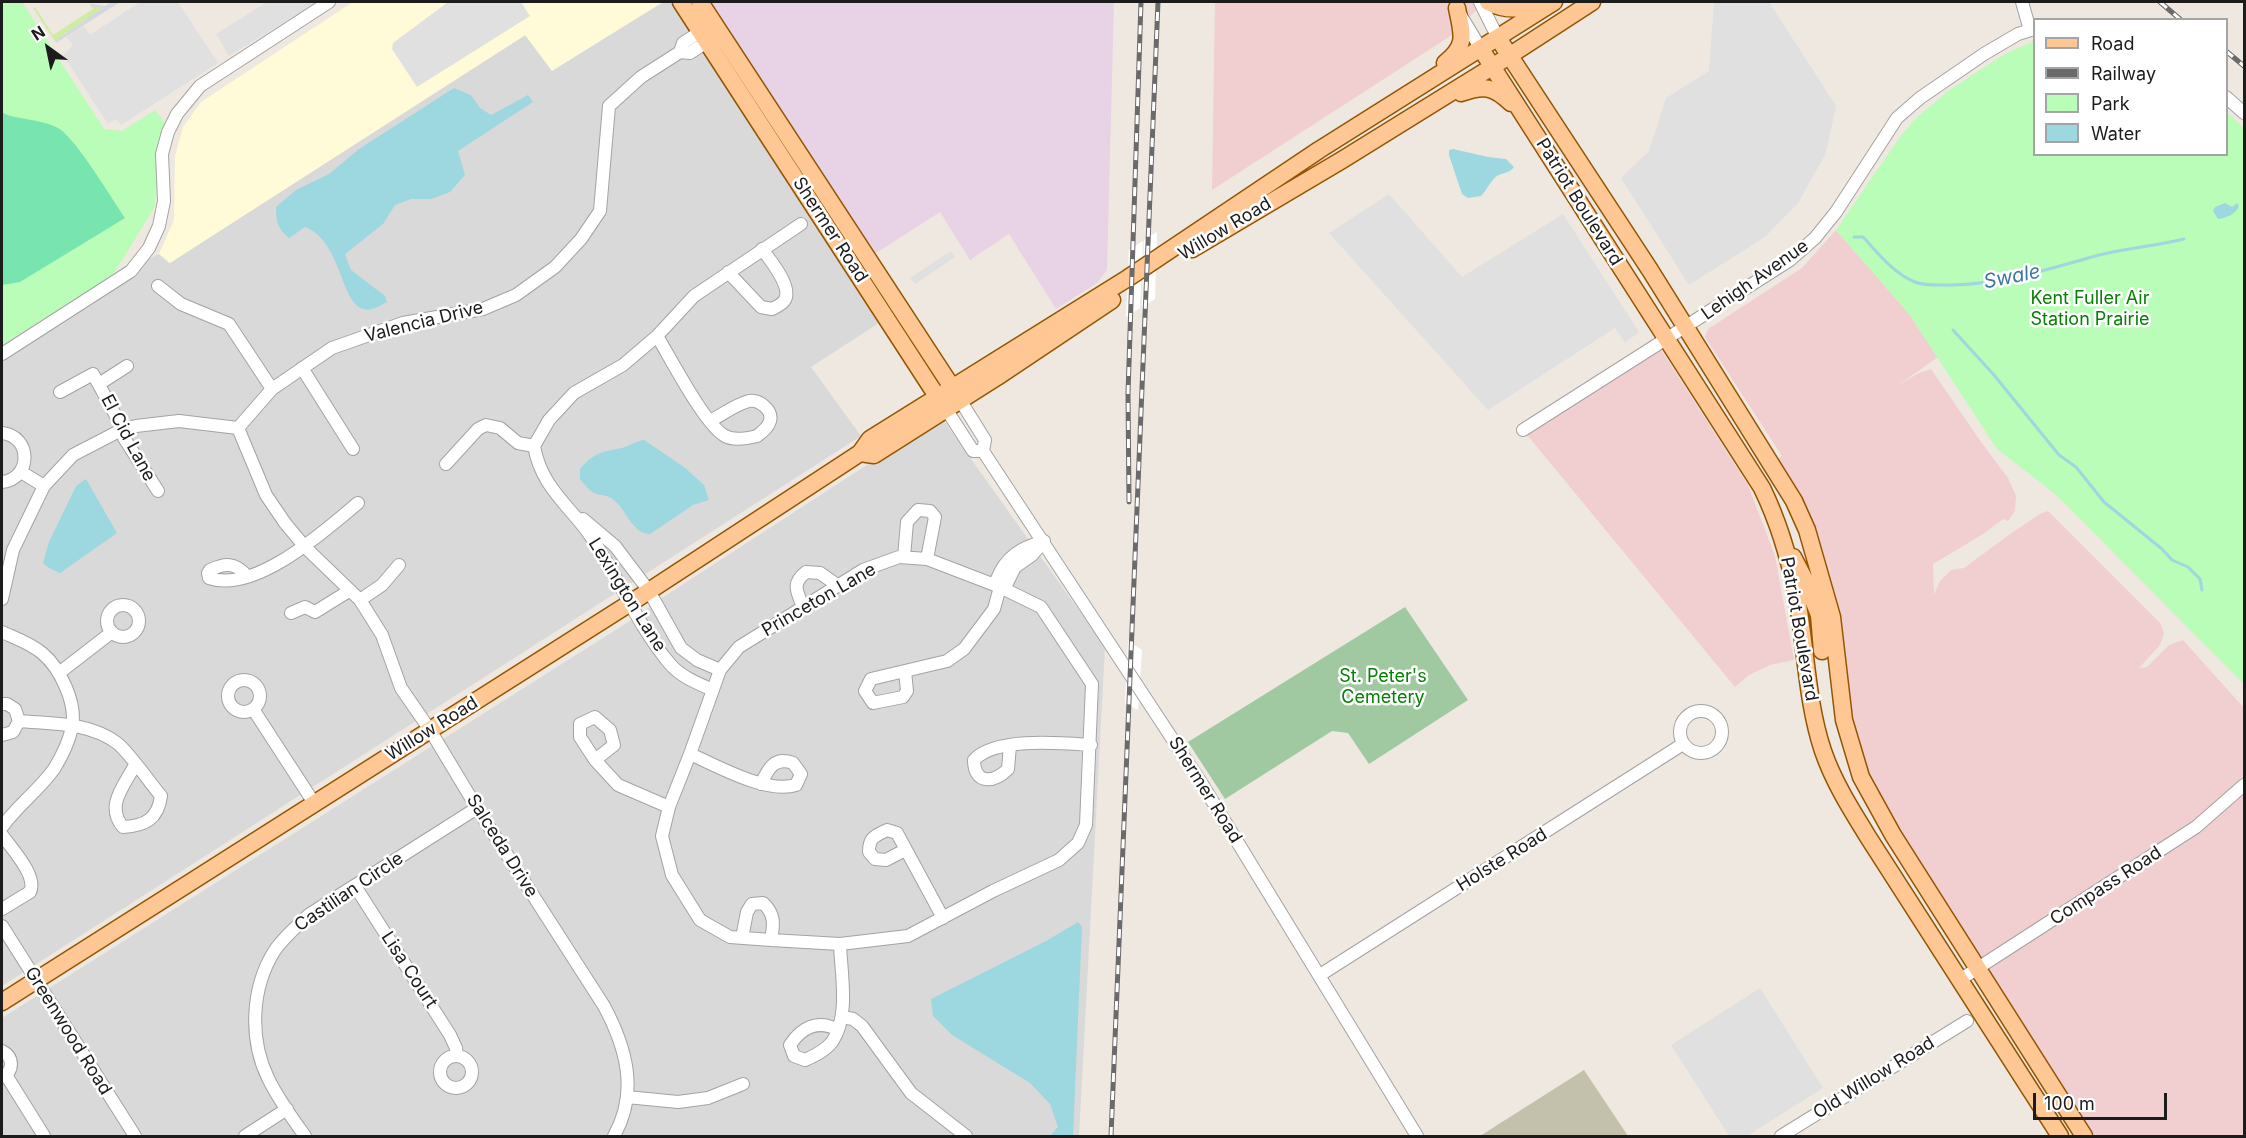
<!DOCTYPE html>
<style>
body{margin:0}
#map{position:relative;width:2246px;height:1138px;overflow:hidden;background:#eee8e0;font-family:Inter,sans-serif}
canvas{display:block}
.frame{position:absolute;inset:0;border:3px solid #1c1c1c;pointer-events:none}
.legend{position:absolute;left:2033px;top:18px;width:195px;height:138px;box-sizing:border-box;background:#fff;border:2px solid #a4a4a4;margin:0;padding:8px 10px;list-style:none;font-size:18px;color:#1c1c1c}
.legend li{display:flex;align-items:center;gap:12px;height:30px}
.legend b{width:30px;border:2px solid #a4a4a4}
.north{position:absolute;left:18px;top:18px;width:60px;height:60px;-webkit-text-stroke:4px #fff;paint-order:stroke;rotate:327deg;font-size:16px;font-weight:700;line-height:24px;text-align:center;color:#1c1c1c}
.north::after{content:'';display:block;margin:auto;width:21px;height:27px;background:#1c1c1c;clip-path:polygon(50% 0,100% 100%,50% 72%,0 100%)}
.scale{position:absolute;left:2033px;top:1093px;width:134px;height:27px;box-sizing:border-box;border:3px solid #1c1c1c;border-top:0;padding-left:8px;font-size:18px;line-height:21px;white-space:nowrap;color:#1c1c1c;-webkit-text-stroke:4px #fff;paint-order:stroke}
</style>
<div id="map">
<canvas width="2246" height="1138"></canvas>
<div class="frame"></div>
<ul class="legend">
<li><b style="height:8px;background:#ffc794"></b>Road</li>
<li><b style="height:8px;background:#6a6a6a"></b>Railway</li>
<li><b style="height:16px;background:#b9fdb8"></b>Park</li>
<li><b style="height:16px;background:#9dd7e0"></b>Water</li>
</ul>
<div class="north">N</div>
<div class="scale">100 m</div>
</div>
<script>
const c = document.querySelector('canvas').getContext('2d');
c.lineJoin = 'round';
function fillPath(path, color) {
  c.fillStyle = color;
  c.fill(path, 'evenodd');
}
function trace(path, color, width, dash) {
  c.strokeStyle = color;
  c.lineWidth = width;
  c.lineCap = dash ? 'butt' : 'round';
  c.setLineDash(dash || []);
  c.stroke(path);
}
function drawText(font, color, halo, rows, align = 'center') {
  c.font = font + ' Inter,sans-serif';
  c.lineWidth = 5;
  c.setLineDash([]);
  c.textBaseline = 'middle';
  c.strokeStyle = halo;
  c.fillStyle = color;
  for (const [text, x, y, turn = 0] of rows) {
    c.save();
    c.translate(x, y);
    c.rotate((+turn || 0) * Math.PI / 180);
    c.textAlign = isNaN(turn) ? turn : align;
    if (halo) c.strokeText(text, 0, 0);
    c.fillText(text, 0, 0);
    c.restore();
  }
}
fillPath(new Path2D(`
 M664,2h7l211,319 -71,46 50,69 -859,550v-641l111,-70 46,-21 10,9 357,-228 26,35z
 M944,421l161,226 -26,489h-1077v-118l623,-394 40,-28 265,-172z`), '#dad9d9');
fillPath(new Path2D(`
 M1215,2h269l-32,33 -240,155z
 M1836,230l73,84 29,43 -41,29 22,-13 12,-4 50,73 27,36 8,18 -1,15 -7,10 -5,-2 -20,15 -50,30 1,31 6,-14 11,-11 13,-2 49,-36 27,-18 8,-3 112,112 4,10 -4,12 -21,23 8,-1 22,-22 14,-5 61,68v428h-152l-155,-244 -71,-118 -23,-102 -10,-65 -58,-146 7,-5 -77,-119 3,-8 94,-61z
 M1658,345l90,140 27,71 19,104 -24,5 -21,10 -14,12 -212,-257z`), '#f1cecf');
fillPath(new Path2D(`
 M709,2h405l-7,268 -10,13 -41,26 -47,-75 -39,26 -30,-48 -67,43z`), '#e8d2e6');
fillPath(new Path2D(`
 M353,2l308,1 -109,68 -27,-36 -355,228 -11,-9 15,-34 1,-64 8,-29 18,-25z`), '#fffbd8');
fillPath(new Path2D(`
 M1584,1070l44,66h-148z`), '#c3c1ab');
fillPath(new Path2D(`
 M91,6l13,2 -49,33 -22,-33 2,-1 18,28 40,-26z`), '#ceeda1');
fillPath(new Path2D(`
 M1405,607l63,93 -99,64 -21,-31 -16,-2 -107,68 -37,-57z`), '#a0c9a2');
fillPath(new Path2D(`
 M2,2h20l82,127 18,2 33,-21 10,13 -11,85 -41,67 -111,70z
 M2034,41v113h192l1,-42 17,16v556l-190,-191 -57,-44 -88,-135 -73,-84 64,-93 14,-17 34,-29 55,-36z`), '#b9fdb8');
fillPath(new Path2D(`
 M2,112c7,7 41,7 56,16 17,9 54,71 67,90l-105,64 -18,3z`), '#78e4b0');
fillPath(new Path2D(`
 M140,2h38l40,61 -97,62 -5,-6 -8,5 -45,-69 10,-10 -7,-8 18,-11 6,9z
 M267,2h45l2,2 -85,52 -13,-22z
 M448,2h73l9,14 -113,71 -25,-38 1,-6z
 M1714,2h55l67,104 -10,47 -28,50 -33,34 -76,48 -68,-107 28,-27 17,-53 43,-27z
 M1389,194l73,83 101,-63 76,118 -14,11 -10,-15 -127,82 -159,-177z
 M951,251l4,6 -40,27 -5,-6z
 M1760,988l63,100 -76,48h-18l-58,-91z`), '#e0e0e0');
fillPath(new Path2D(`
 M112,2h8l-64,41 -1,-2 48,-33 -12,-2 -1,-2 15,2z`), '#d5d6e4');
fillPath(new Path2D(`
 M454,88l17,7 9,13 11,7 37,-20 5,7 -75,49 7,24 -15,17 -19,7h-20l-16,6 -12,19 -38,30 6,16 34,26 2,6c-7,4 -15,9 -23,7 -24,-5 -22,-68 -59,-82l-16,11c-11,-9 -13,-16 -13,-31l20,-17 33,-16 30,-25z
 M1453,149l35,8 18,2 8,8c-5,7 -11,5 -17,9 -6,4 -10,14 -16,20l-13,2 -6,-4 -13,-39v-5z
 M2225,203l7,4 5,-4 2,3c-3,8 -13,12 -21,13l-5,-8 2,-4z
 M644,440l40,27 20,18 5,15 -16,5 -43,29c-17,0 -23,-22 -34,-32 -6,-7 -14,-6 -22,-9 -5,-3 -10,-9 -14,-14v-10c15,-17 21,-17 42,-21 8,-2 13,-7 22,-8z
 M86,479l31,54 -57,40 -11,-5 -6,-5 6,-21 27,-56z
 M1078,922l4,5 -9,209h-23l8,-9 -8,-23 -20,-21 -78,-48 -19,-19 -2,-17 115,-58z`), '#9dd7e0');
fillPath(new Path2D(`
 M1157,232l-2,67 -13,8 2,-67z
 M1143,241l-3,67 -14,9 3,-67z
 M1128,641l14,9 -4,60 -13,-7z`), '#fff');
trace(new Path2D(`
 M1854,237h9c15,16 31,37 52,45 10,4 25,3 36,3 54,-1 97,-16 148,-30 28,-7 57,-9 85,-16
 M1953,330l41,45 65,80 17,12 28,35 58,47 10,11 16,7 12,12 2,11`), '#9dd7e0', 3);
const minor = new Path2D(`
 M1480,2l18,36
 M2022,2l8,28
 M1461,16l20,33
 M680,52l10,1 23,-15
 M2226,97l18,16
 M728,272l33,35 11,2c4,-2 9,-4 12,-8 10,-13 -14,-41 -22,-52
 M158,286l23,18 48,20 43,65
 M657,336c14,23 48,89 68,100 9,5 24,2 32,0 5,-4 11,-8 13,-15 3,-11 -11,-22 -21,-20 -13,3 -27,14 -39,20
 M2,354l129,-83 18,-23 10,-22 5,-25 -2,-47 6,-22 9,-18 23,-28 129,-84
 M302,368l51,81
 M99,384l28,-18
 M60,392l33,-18 30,55 1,9 34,53
 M960,400l25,40 -2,11 219,333 215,352
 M946,409l27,42h10
 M238,428l28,67 19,28 20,24 55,53 22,35 19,53 29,42 47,78 127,198c22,41 35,86 10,130
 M1523,430l267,-170 25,-22 21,-26 61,-94 23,-20 64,-44 34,-20 16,-5
 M2,433c30,3 30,46 0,49
 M534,446c7,39 31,56 53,85 30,42 49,93 83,133 11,13 29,20 43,26
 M446,464l32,-35 8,-4 14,3 18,15 16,3 15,-26 25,-27 49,-28 34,-29 37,-40 107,-72
 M21,472l23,14
 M583,519l32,27 34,45 32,57 16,12 23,10
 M899,557l28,2 73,28 41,20 51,77 -6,141 -8,18 -19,17 -66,31 -85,45 -68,8 -69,-4 -41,-3 -30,-17 -28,-45 -10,-39 7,-29 21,-53 30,-84 19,-23 124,-77z
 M904,557l3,-35 11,-12 12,1 5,6 -8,42
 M247,576c-12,-14 -22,-13 -37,-6l-2,3 1,5c47,16 116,-48 149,-75
 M1000,587l7,-4 8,-16 17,-12 12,-14
 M2,599l11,-49 31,-64 29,-31 50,-26 13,-3 43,-5 59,7 34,-39 60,-41 71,-25 80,-14 33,-14 39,-28 26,-28 19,-28 9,-105 32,-29 39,-25 3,-9 23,-15
 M360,600l22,-15 17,-20
 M107 621a16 16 0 1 1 32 0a16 16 0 1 1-32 0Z
 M803,607c-6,-16 -12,-23 3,-35l14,1 17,12
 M291,613l14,-6 10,5 34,-21
 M2,632c13,6 28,11 40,21 18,15 35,50 30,74 -3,15 -10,29 -18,42 -15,21 -37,37 -52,58
 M905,671l2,20 -4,6 -30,6 -8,-12 6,-12 76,-18 17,-12 30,-40 6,-22 -3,-8c9,-23 24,-31 47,-38
 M59,673l53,-41
 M228 696a16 16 0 1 1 32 0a16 16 0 1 1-32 0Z
 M2,704h5l8,5 4,12 -6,11 -11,3
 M253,709l61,94
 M1680 732a21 21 0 1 1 42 0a21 21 0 1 1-42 0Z
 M19,721c33,3 70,1 98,22 12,9 33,40 44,53 -3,23 -16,30 -38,31 -18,-21 1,-41 12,-62
 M1010,746l-2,23c-14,14 -34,16 -34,-9 21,-23 87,-17 117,-15
 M690,754c28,12 76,40 106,31l5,-11 -8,-11c-19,-7 -25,6 -32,21
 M595,760l-15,-23v-13l15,-7 15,13 4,15 -19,15 23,25 51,22
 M2,835c9,13 36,41 28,57l-28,17
 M905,850l-19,10 -11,-1 -6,-7c0,-15 6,-16 18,-22l10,3 46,85
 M355,886l95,149 6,13 1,8
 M2,926l133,210
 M742,938l5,-26 5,-8 11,-1c12,11 11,21 8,37
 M1320,975l363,-231
 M1961,979l235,-152 48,-42
 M842,1017l11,2 9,7 49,67 55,43
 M838,1030c-20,-11 -36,-3 -48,15l4,11 11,4c9,-4 20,-9 27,-18 18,-26 9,-68 8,-98
 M2,1051c12,6 12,20 0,26
 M440 1072a16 16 0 1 1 32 0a16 16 0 1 1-32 0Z
 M6,1075l38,61
 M627,1097l51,5 30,-4 35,-14
 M245,1136l42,-27
 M305,1136c-13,-18 -27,-37 -37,-58 -19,-39 -17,-91 7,-128 10,-14 23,-25 35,-36l167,-106
 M1781,1136l186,-115`);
const major = new Path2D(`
 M681,2l261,402
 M700,2l257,393
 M1488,2c16,8 33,9 48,0
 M1498,38l152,232 144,231 13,29 25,87 12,103 17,57 32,58 191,301
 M1481,49l281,439c16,33 27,69 34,105 10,52 10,107 27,158 11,32 29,60 47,89l190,296
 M1445,63c23,-18 17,-29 12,-55
 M1461,93c23,-8 32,-7 50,10
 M1192,249l150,-89 150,-93 100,-65
 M860,453l14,2 123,-78 115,-77
 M1793,557l13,25 13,33 3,36
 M2,1002l647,-411 211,-138 10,-14 258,-161 191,-128 235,-148`);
trace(minor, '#a3a3a3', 14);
trace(major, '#935500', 19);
trace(minor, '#fff', 12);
trace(major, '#ffc794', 16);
const rail = new Path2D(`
 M2160,2l21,18
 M2226,51l18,15
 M1129,502l-1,-109 13,-391
 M1111,1136l47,-1134`);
trace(rail, '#6a6a6a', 5);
trace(rail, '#fff', 3, [9]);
drawText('18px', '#1c1c1c', '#fff', [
 ["Patriot Boulevard",1579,202,58],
 ["Willow Road",1225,229,-31],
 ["Shermer Road",830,230,57],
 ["Lehigh Avenue",1755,280,-35],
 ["Valencia Drive",424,322,-14],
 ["El Cid Lane",128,438,62],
 ["Lexington Lane",627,595,58],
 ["Princeton Lane",819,600,-30],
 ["Patriot Boulevard",1799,629,80],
 ["Willow Road",432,729,-32],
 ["Shermer Road",1205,790,58],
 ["Salceda Drive",502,846,58],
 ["Holste Road",1502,860,-32],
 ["Compass Road",2106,886,-33],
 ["Castilian Circle",349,892,-34],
 ["Lisa Court",409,970,57],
 ["Greenwood Road",68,1031,58],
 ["Old Willow Road",1874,1078,-32]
]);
drawText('18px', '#058004', '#fff', [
 ["Kent Fuller Air",2090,299],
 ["Station Prairie",2090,320],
 ["St. Peter's",1383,677],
 ["Cemetery",1383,698]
]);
drawText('italic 20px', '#3d78a1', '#fff', [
 ["Swale",2012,277,-11]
]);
</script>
